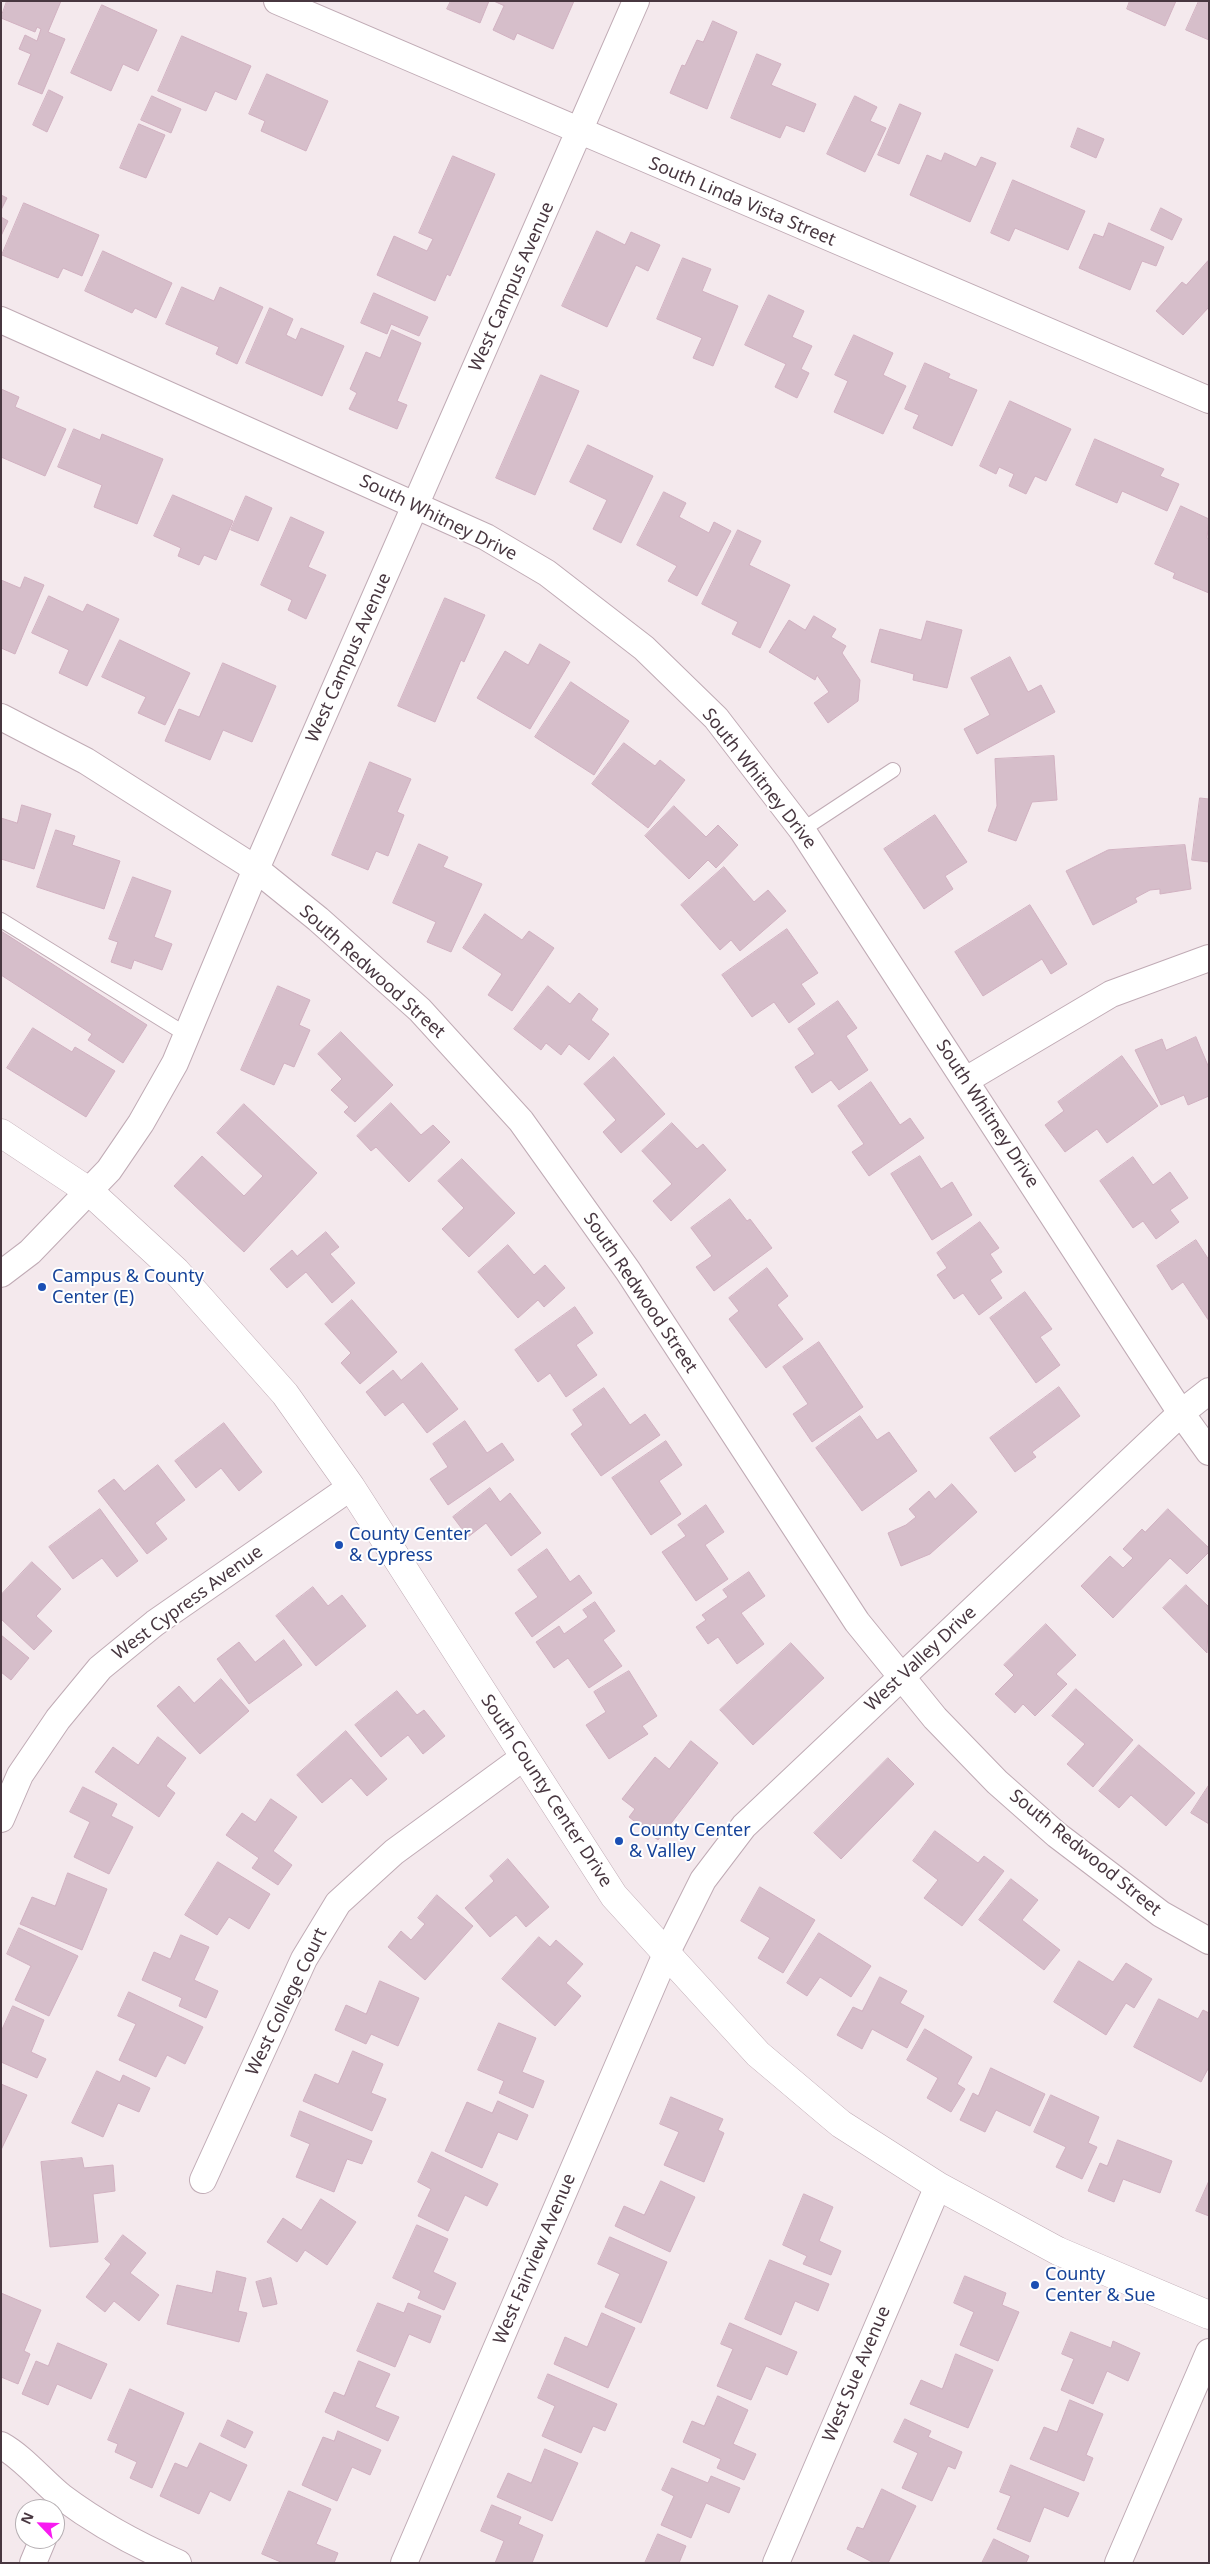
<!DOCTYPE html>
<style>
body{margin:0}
#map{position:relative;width:1210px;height:2564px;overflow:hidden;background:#f4e9ed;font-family:"Noto Sans",sans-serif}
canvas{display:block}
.frame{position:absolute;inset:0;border:2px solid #483740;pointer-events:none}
.north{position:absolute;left:15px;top:2499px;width:50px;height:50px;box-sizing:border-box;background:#fff;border:1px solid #b6afb3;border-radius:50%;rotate:294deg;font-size:14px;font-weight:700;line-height:20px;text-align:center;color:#483740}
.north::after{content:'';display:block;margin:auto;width:18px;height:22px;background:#f81cf1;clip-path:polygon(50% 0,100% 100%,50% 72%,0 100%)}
</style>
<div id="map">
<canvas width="1210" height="2564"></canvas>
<div class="frame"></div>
<div class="north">N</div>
</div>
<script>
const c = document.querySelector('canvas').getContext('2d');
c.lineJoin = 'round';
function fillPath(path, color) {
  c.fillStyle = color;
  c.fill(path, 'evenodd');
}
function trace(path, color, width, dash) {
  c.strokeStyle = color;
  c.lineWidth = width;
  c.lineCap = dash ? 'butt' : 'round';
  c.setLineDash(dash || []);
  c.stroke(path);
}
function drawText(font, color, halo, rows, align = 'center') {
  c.font = font + ' "Noto Sans",sans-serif';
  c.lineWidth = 4;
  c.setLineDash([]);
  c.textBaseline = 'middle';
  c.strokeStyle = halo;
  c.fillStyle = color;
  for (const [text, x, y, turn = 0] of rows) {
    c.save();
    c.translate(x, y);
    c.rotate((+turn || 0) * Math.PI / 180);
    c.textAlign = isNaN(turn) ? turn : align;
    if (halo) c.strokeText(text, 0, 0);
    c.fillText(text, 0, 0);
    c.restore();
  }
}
const building = new Path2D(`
 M7,1h54l-13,31 17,7 -23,55 -24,-10 13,-30 -12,-5 6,-14 12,6 4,-12 -4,-2 -2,5 -34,-14z
 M451,1h38l-9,22 -33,-14z
 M494,1h80l-21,48 -36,-16 -3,7 -21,-10 11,-24z
 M1130,1h46l-11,25 -38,-17z
 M1199,1h10v39l-23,-10z
 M102,5l55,25 -19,41 -15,-7 -12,27 -40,-18z
 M713,21l24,11 -30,77 -37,-16 12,-28 3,1 12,-26 6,2z
 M182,36l69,30 -15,34 -21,-9 -9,20 -48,-20z
 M757,54l24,10 -10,21 45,19 -12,28 -18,-7 -6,13 -49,-20z
 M267,74l61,27 -22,50 -45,-20 4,-10 -16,-7z
 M49,90l14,7 -16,35 -14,-7z
 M152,96l29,13 -10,24 -30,-13z
 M855,96l22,11 -7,14 16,7 -21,44 -38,-18z
 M900,104l21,9 -22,51 -21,-9z
 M139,124l26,11 -19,43 -26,-10z
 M1078,128l26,11 -8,19 -25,-11z
 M945,153l31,14 5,-10 15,6 -26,59 -60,-27 17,-40 14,6z
 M453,156l42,18 -45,102 -3,-2 -12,27 -58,-26 17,-39 33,15 6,-12 -14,-6z
 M1013,180l72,31 -17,39 -53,-22 -6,13 -18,-8z
 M1,195l6,3 -6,12z
 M24,203l75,32 -17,41 -19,-8 -5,10 -56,-23z
 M1161,208l21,11 -10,21 -21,-10z
 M1,217l7,4 -7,15z
 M1109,223l55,24 -8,19 -14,-5 -12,29 -51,-22 15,-34 9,3z
 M597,231l28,14 6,-13 29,13 -12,26 -12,-6 -29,62 -45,-21z
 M103,251l69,32 -16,35 -21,-10 -3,5 -47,-22z
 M683,258l28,11 -9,22 36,15 -25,60 -20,-8 9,-20 -45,-19z
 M1208,261l1,46 -26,28 -27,-24 26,-29 4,3z
 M182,287l32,14 6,-14 43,20 -26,57 -21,-10 3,-7 -53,-23z
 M374,293l54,24 -9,19 -28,-12 -4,10 -26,-11z
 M769,295l35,16 -12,26 20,9 -11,23 8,4 -12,25 -22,-11 11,-23 -41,-19z
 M270,308l23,11 -7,16 10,5 5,-12 43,18 -22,50 -76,-33z
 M392,330l29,13 -24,58 10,4 -10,24 -48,-20 8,-16 -7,-4 16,-37 14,6z
 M854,335l39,18 -10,22 23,11 -23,48 -49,-22 14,-31 -13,-6z
 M925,363l25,11 -2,4 29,12 -25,56 -39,-18 6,-13 -14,-6z
 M541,375l38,16 -44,104 -39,-17z
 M1,389l18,8 -4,10 51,22 -21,47 -44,-19z
 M1010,401l61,28 -25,52 -11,-5 -9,18 -17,-8 5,-12 -15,-7 -3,7 -16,-8z
 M74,429l26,11 2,-6 61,25 -26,65 -43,-17 8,-22 -44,-18z
 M1095,439l69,30 -4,7 19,8 -12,27 -45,-20 -5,12 -41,-18z
 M588,445l65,31 -32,67 -28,-14 14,-29 -37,-18z
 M664,492l22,11 -7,14 30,16 5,-11 17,9 -34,65 -29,-15 9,-15 -40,-21z
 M173,495l60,26 -17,39 -12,-5 -5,10 -21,-9 3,-8 -27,-12z
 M246,496l26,12 -14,33 -27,-11z
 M1181,506l28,13 -2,19 2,1v54l-36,-15 2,-5 -20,-9z
 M291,517l33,15 -16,35 18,8 -20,44 -18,-9 4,-10 -31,-15z
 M738,530l23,11 -12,24 41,20 -30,63 -28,-14 6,-12 -36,-18z
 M25,577l19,8 -29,69 -14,-6v-68l19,8z
 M49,596l34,16 4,-8 32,15 -32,67 -28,-13 10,-23 -37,-17z
 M445,598l40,17 -21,47 -3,-2 -26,62 -37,-16z
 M814,616l22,13 -5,8 15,9 -4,7 18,27 -2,21 -30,22 -14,-20 15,-11 -12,-17 -2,5 -46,-28 20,-32 16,10z
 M927,621l35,9 -15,58 -34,-8 1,-6 -43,-12 9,-33 41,11z
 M120,640l70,33 -25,52 -27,-12 8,-16 -44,-20z
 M540,644l30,18 -40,67 -53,-31 28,-47 23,14z
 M1010,657l18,35 13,-7 14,27 -78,42 -13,-25 26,-14 -19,-37z
 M223,663l53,23 -24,56 -29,-12 -13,30 -45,-19 14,-32 20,8z
 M571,682l58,39 -35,54 -59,-38z
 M624,743l31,23 5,-6 25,20 -37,48 -56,-44z
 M1054,756l3,44 -25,2 -16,39 -28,-10 9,-25 -2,-47z
 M370,762l41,17 -14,33 7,3 -16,41 -12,-5 -8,19 -36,-15z
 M1200,798l9,1v63l-17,-2z
 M22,805l29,9 -17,55 -33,-10v-41l16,5z
 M674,806l32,31 12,-12 20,20 -22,23 -8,-8 -19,19 -44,-43z
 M935,815l32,47 -22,14 8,13 -29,20 -40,-60z
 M56,830l19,6 -3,9 48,16 -16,48 -67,-22z
 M419,844l29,13 -5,10 39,17 -31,68 -24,-10 9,-20 -43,-19z
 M1185,845l6,44 -31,5v-5l-10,1 -15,8 2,4 -44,23 -27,-54 42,-21z
 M724,867l30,35 14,-12 18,21 -46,40 -9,-11 -11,10 -39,-45z
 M133,877l38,14 -17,46 18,7 -10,26 -28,-10 -3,9 -20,-7 7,-20 -9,-3z
 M1030,905l37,59 -16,10 -9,-15 -59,37 -28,-44z
 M485,914l37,26 7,-9 25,17 -42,63 -24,-16 14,-21 -39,-26z
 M787,929l31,44 -17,11 14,20 -26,19 -15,-21 -22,15 -30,-42z
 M1,931l146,94 -24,38 -35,-23 4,-6 -91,-59z
 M278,986l32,14 -11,25 11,5 -16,37 -10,-4 -10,22 -33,-15z
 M548,986l22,18 9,-11 19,16 -7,11 18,14 -20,26 -20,-16 -8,11 -15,-12 -5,7 -27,-21z
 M838,1001l19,27 -11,8 22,34 -29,20 -8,-10 -19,13 -17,-26 20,-13 -17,-25z
 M33,1028l39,24 3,-5 40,24 -29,46 -79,-49z
 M341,1032l52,53 -38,37 -11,-10 5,-5 -18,-17 11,-11 -24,-25z
 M1196,1037l13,31v28l-21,9 -4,-10 -23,10 -26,-55 27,-11 4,11z
 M1122,1056l36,50 -51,37 -10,-14 -32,23 -20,-27 19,-14 -6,-9z
 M614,1057l51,57 -44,39 -18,-21 13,-12 -32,-36z
 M871,1082l29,43 10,-7 14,20 -55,38 -17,-24 12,-8 -26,-38z
 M391,1103l30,32 12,-10 17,17 -41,40 -33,-35 -5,4 -14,-15z
 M244,1104l73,69 -73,79 -70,-66 28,-30 42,40 19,-20 -46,-43z
 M672,1123l25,26 6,-5 23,26 -55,51 -18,-20 19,-17 -30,-33z
 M920,1156l21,33 11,-7 20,33 -40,25 -41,-66z
 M1133,1157l20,28 17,-13 18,26 -18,12 9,12 -23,17 -13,-18 -10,7 -33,-47z
 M462,1159l53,54 -46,44 -27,-28 22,-21 -26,-27z
 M730,1199l17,22 3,-2 22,29 -58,43 -18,-24 16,-11 -21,-28z
 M980,1222l19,26 -9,6 12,18 -12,8 12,18 -23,17 -16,-22 -9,6 -17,-24 10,-7 -10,-15z
 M326,1232l13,15 -9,7 25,29 -23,20 -26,-31 -19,16 -17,-19 22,-19 5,6z
 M1196,1240l13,20v61l-26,-39 -11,8 -15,-24z
 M508,1245l26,30 11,-10 20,23 -21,19 -6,-7 -20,18 -40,-46z
 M767,1268l21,28 -11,9 26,34 -37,29 -37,-49 10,-8 -10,-13z
 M1025,1292l27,37 -12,8 20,28 -24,18 -46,-65z
 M352,1300l45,52 -37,32 -19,-21 10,-10 -26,-29z
 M575,1307l18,26 -17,12 21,30 -31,22 -16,-24 -12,9 -23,-32z
 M819,1342l44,65 -51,35 -19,-28 15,-10 -25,-37z
 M422,1363l36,46 -31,24 -24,-31 -18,14 -19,-24 27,-22 8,10z
 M1059,1387l21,29 -48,36 4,5 -21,15 -25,-34z
 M604,1388l26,37 15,-11 15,21 -59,41 -30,-42 12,-9 -10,-15z
 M860,1416l17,24 12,-8 28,39 -55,40 -46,-63z
 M465,1421l22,32 15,-10 12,17 -66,45 -18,-26 18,-12 -15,-23z
 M224,1423l38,49 -23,19 -18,-23 -25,20 -21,-27z
 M666,1441l16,24 -23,16 22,33 -30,21 -39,-57z
 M158,1465l27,35 -30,23 12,16 -20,15 -49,-63 16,-12 10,12z
 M952,1484l25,28 -47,42 -29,12 -13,-33 18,-8 10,-8 -7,-8 20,-18 6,8z
 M490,1488l10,14 10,-9 31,40 -30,23 -25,-33 -18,14 -15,-20z
 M706,1505l18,27 -19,13 23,34 -32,22 -34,-49 24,-16 -8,-11z
 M100,1509l38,52 -21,16 -15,-19 -29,21 -24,-32z
 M1168,1509l41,39v4l-22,22 -17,-16 -57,60 -32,-32 29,-30 13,12 10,-10 -10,-9 19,-20 3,3z
 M547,1549l23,33 9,-7 13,18 -60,44 -17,-24 23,-16 -20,-27z
 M32,1562l29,27 -25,27 16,15 -18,19 -33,-31v-24z
 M749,1572l16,24 -24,17 23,31 -27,20 -19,-27 -10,7 -12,-17 10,-7 -4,-5 26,-18 -5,-7z
 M1186,1585l23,22 -2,46 -44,-45z
 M313,1587l15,19 14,-11 24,31 -50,40 -40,-50z
 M595,1602l20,29 -12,9 19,26 -33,22 -21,-30 -14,10 -18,-26 23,-16 5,8 24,-17 -5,-7z
 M1046,1624l30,31 -20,19 11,10 -32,32 -12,-12 -8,9 -20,-19 19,-19 -10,-10z
 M1,1635l28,23 -18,22 -10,-8z
 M284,1640l18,25 -53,39 -32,-45 22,-17 16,20z
 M791,1643l33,35 -71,67 -33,-35z
 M629,1671l28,45 -15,10 6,8 -39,25 -23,-34 20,-13 -12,-20z
 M221,1679l28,32 -49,43 -43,-48 22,-20 15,17z
 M1076,1689l57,51 -40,47 -26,-23 18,-20 -33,-28z
 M397,1691l20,24 7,-5 21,26 -22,18 -15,-19 -27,22 -26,-32z
 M346,1731l41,48 -20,17 -16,-18 -29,25 -25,-28z
 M158,1737l28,21 -20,28 9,7 -16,24 -64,-45 18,-25 25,18z
 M691,1741l27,22 -60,77 -29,-23 6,-8 -13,-10 33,-42 14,12z
 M1139,1745l56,48 -29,33 -35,-31 -12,13 -20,-17z
 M888,1758l26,26 -73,75 -27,-26z
 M1209,1785v39l-18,-11z
 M83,1787l34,17 -6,12 22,11 -24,47 -35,-17 16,-35 -20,-10z
 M271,1799l26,18 -24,34 19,14 -14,20 -26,-17 7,-10 -33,-23 16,-22 13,9z
 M935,1831l43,32 6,-7 20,15 -42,55 -38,-28 14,-18 -25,-19z
 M508,1859l41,48 -23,20 -10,-12 -26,22 -25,-29 29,-27 -4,-5z
 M218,1862l52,32 -21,35 -20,-12 -12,18 -32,-20z
 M68,1873l39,16 -25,61 -62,-26 12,-27 23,9z
 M1011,1879l27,21 -16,20 38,30 -16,20 -65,-50z
 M760,1887l55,33 -32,53 -25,-15 12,-20 -29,-17z
 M437,1895l36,31 -48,54 -37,-33 13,-16 10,9 14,-16 -7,-6z
 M19,1928l59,28 -29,60 -34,-16 16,-34 -24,-12z
 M819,1933l52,33 -20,31 -31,-20 -13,19 -20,-13z
 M181,1935l28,12 -15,33 24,11 -12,27 -27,-12 3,-8 -40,-18 12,-28 16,7z
 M539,1937l11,10 6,-7 27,24 -17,19 15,13 -26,30 -53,-47z
 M1079,1961l34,21 13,-19 26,16 -18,29 -8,-5 -20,32 -52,-33z
 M880,1977l27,14 -7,12 24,13 -17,32 -35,-19 -10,20 -25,-14 16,-28 9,4z
 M380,1981l39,17 -21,48 -27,-12 -5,10 -31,-14 11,-25 20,9z
 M129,1992l74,35 -18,37 -18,-9 -11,22 -37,-17 17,-36 -18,-8z
 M1159,1999l39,20 5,-9 6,3v54l-8,15 -67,-35z
 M13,2006l31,14 -13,32 15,7 -9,19 -36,-16v-30z
 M499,2023l37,15 -14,34 22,9 -11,27 -34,-15 5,-12 -26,-11z
 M925,2029l47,28 -15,27 8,5 -14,23 -24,-14 11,-20 -31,-18z
 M353,2051l30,13 -12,29 15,6 -14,32 -69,-30 12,-27 23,10z
 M991,2068l54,26 -15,32 -34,-16 -11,22 -25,-12 13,-27 5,3z
 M97,2071l23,11 3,-7 27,13 -11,24 -21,-9 -15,34 -31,-14z
 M1,2084l26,11 -26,55z
 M1051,2095l48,22 -11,26 9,4 -15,32 -26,-12 10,-20 -32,-15z
 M671,2097l52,22 -5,11 6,3 -20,49 -40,-17 15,-33 -19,-8z
 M498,2101l30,14 -11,25 -19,-8 -16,36 -37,-17 22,-49 25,11z
 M300,2111l72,30 -10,23 -15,-5 -13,33 -38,-15 14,-33 -19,-8z
 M1118,2140l54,21 -12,32 -37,-14 -9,23 -26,-11 12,-28 7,3z
 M432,2152l66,32 -11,22 -22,-11 -17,36 -30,-15 13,-27 -13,-7z
 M82,2158l2,10 29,-3 2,26 -22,3 5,48 -48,5 -9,-85z
 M661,2181l34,16 -25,55 -55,-26 9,-20 20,9z
 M1209,2181v35l-13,-5z
 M804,2194l29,13 -14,34 22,10 -10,24 -28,-11 4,-8 -24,-11z
 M321,2199l35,23 -29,43 -22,-15 -8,12 -30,-20 16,-24 18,12z
 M417,2225l31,14 -15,33 23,11 -12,27 -26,-12 3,-7 -28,-13z
 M123,2235l23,18 -16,20 29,22 -20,26 -25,-20 -9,11 -19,-15 25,-33 -6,-5z
 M610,2237l57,25 -26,61 -36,-16 15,-33 -22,-10z
 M770,2260l59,24 -11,27 -23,-10 -14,34 -36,-16z
 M217,2271l29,7 -8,33 9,2 -8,29 -72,-18 10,-39 35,8z
 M965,2276l41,17 -4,12 17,7 -21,49 -38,-16 14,-33 -20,-9z
 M271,2278l6,26 -14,3 -7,-25z
 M1,2293l40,17 -17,41 6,3 -12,30 -17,-7z
 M378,2303l26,10 4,-10 33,13 -11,27 -21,-9 -14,33 -38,-16z
 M602,2313l33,15 -27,60 -54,-24 11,-27 22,10z
 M730,2323l67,29 -10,23 -21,-9 -15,34 -34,-14 16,-37 -12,-5z
 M1071,2332l40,16 2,-7 27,12 -12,28 -21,-10 -14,33 -32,-14 13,-31 -12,-5z
 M58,2343l49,21 -16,35 -34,-15 -9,21 -26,-11 14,-33 12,5z
 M956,2354l37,16 -25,58 -58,-24 11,-24 21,9z
 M359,2361l31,13 -15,33 24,10 -11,24 -63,-29 9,-20 10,4z
 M548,2374l69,30 -12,27 -12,-5 -12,27 -39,-17 13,-30 -17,-8z
 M130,2389l54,24 -32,75 -22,-10 7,-16 -22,-10 3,-8 -10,-4z
 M718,2396l30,14 -15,34 23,10 -12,26 -27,-12 4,-9 -38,-17 9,-21 12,5z
 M1070,2400l33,14 -17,41 7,3 -9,23 -54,-22 14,-32 13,5z
 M905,2419l26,12 -3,6 34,15 -7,17 -7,-3 -16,35 -30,-13 16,-35 -24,-11z
 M228,2420l25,12 -8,16 -24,-12z
 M338,2431l43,19 -11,25 -18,-8 -15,34 -35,-16 21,-48 11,4z
 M200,2443l47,22 -17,36 -20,-10 -11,23 -39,-18 15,-33 12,5z
 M545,2449l33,14 -26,58 -55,-24 11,-24 23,10z
 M1011,2465l68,28 -11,24 -24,-10 -14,35 -33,-13 14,-33 -11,-4z
 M672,2468l36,15 3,-7 29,12 -11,25 -23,-10 -15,35 -30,-13 13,-29 -12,-6z
 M882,2489l34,17 -28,57h-14l-27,-14 10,-22 6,2z
 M289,2491l42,18 -15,35 22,9 -4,10h-51l-21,-9z
 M492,2505l29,12 -3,7 25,11 -11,28h-37l9,-22 -23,-10z
 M658,2534l28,12 -7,17h-34z
 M994,2539l35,17 -3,7h-44z`);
fillPath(building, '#d6beca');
trace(building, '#d1b1c1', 1);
const service = new Path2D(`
 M802,830l91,-60
 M1,920l186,115`);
const minor = new Path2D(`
 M277,1l932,399
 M1,320l485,217 61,36 97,75 72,70 86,112 379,583 28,39
 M1,717l85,44 170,108 62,50 102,91 101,111 107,150 229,351 78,96 62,64 60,53 104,79 48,27
 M966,1080l145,-86 98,-36
 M1,1274l29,-22 79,-82 32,-47 34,-60 81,-194 380,-868
 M1,1819l19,-44 38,-56 42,-51 55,-45 196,-136
 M203,2180l101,-221 34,-56 56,-51 130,-95
 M1,2445c23,13 41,36 61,52 36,27 75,48 116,66
 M33,2563l10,-24
 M404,2563l262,-609 37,-74 41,-54 437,-413 28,-22
 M776,2563l162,-377
 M1118,2563l91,-211`);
const tertiary = new Path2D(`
 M1,1133l89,59 86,79 109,123 66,93 263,409 144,158 83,70 97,62 120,65 151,64`);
trace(service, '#c0abb5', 16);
trace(minor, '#c0abb5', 28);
trace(tertiary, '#c0abb5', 29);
trace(service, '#fff', 14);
trace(minor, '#fff', 26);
trace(tertiary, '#fff', 28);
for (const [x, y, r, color] of [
 [42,1287,5,"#1a4fb4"],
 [339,1545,5,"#1a4fb4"],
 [619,1841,5,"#1a4fb4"],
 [1035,2285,5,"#1a4fb4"]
]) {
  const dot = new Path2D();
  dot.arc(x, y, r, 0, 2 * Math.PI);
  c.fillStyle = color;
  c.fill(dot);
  trace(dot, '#fff', 2);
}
drawText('18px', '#483740', '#fff', [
 ["South Linda Vista Street",742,202,23],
 ["West Campus Avenue",512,287,-66],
 ["South Whitney Drive",438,518,26],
 ["West Campus Avenue",349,658,-66],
 ["South Whitney Drive",759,779,52],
 ["South Redwood Street",372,972,42],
 ["South Whitney Drive",987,1114,57],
 ["South Redwood Street",640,1293,56],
 ["West Cypress Avenue",188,1603,-36],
 ["West Valley Drive",921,1659,-43],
 ["South County Center Drive",546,1791,57],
 ["South Redwood Street",1085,1853,39],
 ["West College Court",287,2002,-64],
 ["West Fairview Avenue",535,2259,-67],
 ["West Sue Avenue",857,2374,-67]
]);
drawText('18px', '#164399', '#fff', [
 ["Campus & County",52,1277],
 ["Center (E)",52,1298],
 ["County Center",349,1535],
 ["& Cypress",349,1556],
 ["County Center",629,1831],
 ["& Valley",629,1852],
 ["County",1045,2275],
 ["Center & Sue",1045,2296]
], 'left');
</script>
